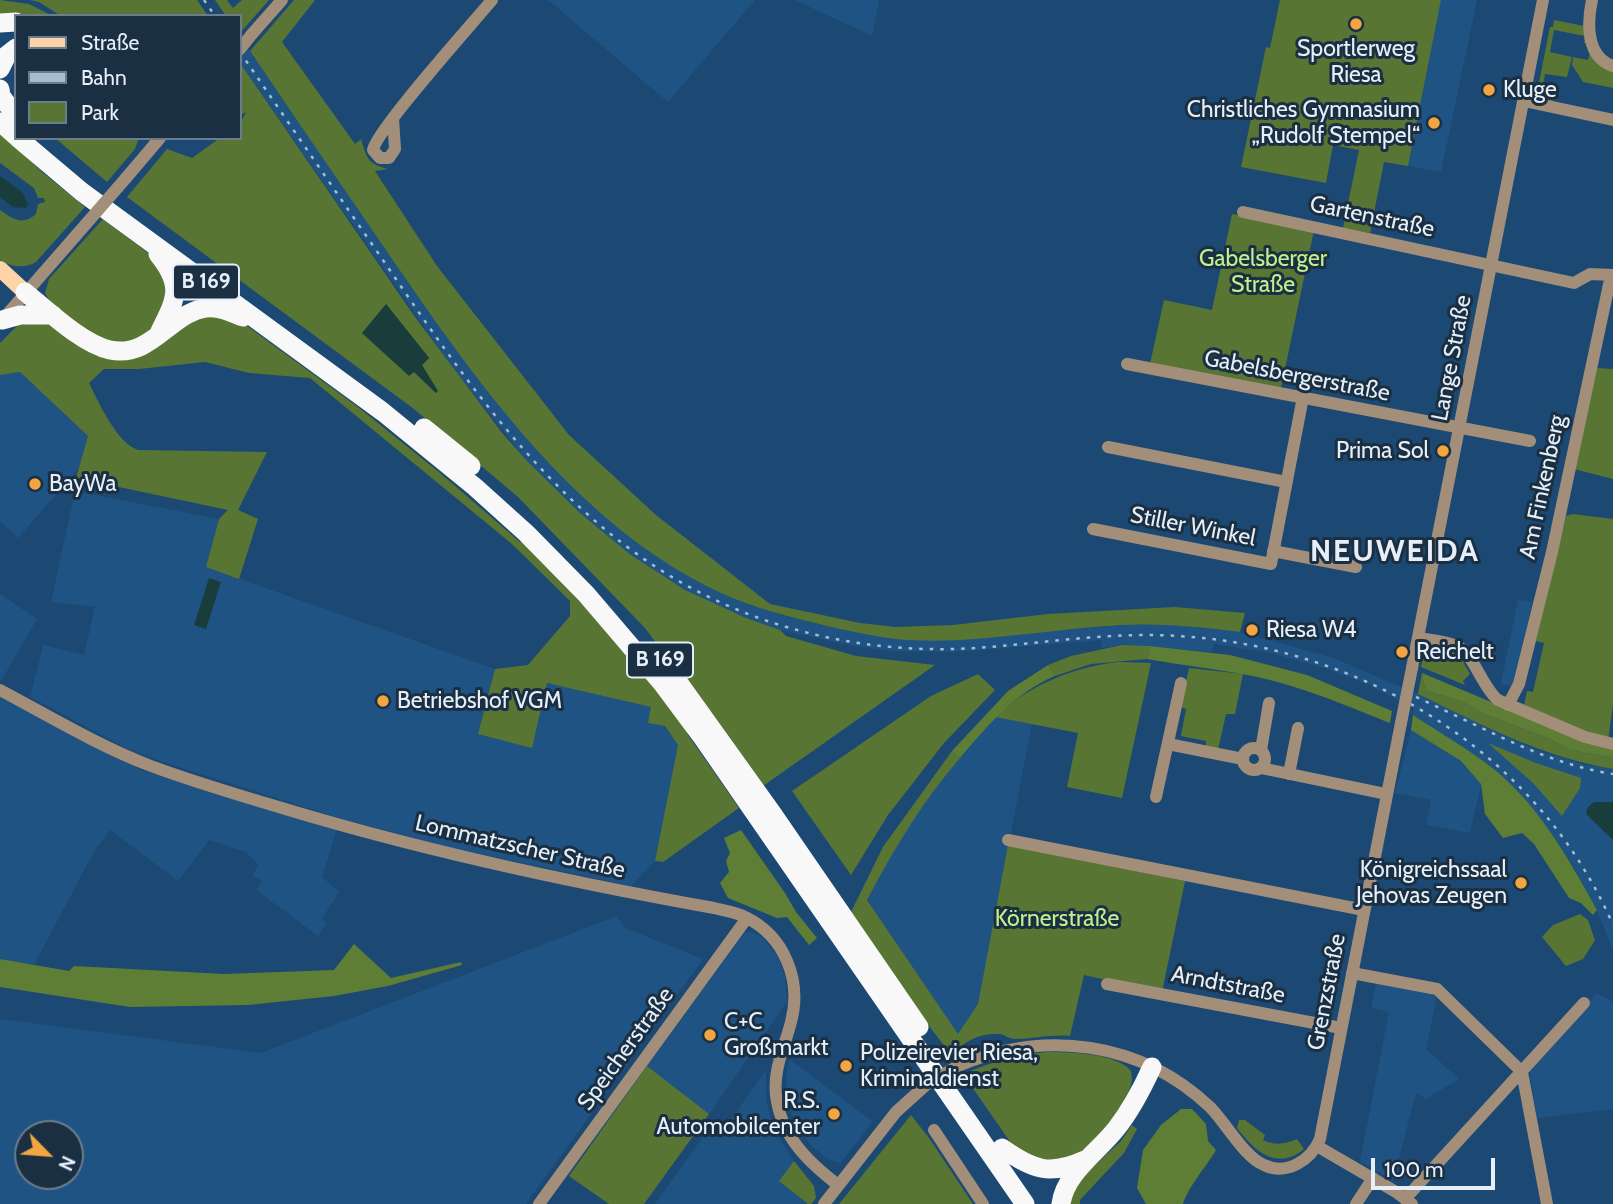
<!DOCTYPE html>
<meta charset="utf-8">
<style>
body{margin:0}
#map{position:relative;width:1613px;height:1204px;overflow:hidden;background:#1c4973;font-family:Cabin,sans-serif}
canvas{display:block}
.legend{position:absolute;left:14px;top:14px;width:228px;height:126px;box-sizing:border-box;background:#1b2f42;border:2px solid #6c7c8b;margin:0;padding:9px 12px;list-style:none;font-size:21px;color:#e6eff9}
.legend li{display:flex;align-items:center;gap:14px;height:35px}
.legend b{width:35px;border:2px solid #6c7c8b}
.north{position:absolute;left:14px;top:1120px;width:70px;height:70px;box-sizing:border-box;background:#1b2f42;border:2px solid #6c7c8b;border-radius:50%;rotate:115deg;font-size:19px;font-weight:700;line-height:28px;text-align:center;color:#e6eff9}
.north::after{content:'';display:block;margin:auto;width:24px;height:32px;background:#f2a541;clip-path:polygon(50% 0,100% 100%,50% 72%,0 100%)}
.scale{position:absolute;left:1371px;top:1158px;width:124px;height:32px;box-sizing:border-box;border:4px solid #e6eff9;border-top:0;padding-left:9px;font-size:21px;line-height:24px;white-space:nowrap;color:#e6eff9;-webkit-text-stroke:5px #1b2f42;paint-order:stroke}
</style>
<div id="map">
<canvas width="1613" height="1204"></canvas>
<ul class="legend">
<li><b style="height:9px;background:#fcd4a7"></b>Straße</li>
<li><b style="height:9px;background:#a7bccf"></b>Bahn</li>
<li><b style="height:19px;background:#587534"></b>Park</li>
</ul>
<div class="north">N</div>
<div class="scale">100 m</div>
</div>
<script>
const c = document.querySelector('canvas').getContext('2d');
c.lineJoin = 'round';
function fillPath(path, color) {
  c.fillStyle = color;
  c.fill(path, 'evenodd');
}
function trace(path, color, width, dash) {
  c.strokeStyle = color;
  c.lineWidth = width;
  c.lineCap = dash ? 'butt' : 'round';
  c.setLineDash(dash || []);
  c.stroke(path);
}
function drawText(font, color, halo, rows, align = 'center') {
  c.font = font + ' Cabin,sans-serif';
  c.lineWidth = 6;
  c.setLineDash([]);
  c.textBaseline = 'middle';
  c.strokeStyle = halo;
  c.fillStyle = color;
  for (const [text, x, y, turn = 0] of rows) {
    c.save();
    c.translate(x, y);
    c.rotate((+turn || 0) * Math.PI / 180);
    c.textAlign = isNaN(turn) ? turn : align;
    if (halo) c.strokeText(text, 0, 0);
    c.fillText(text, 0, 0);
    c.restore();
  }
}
fillPath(new Path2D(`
 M548,0h207l-87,102z
 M795,0h84l-7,36z
 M1441,0h36l-36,172 -33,-6z
 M240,37l187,273 90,116 24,29 48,48 51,41 52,34 59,27 33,11 75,17 35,6h60l169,-14h55l62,7 93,26 85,36 89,43 33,14 43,13 30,5v181l-16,-40 -26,-48 -25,-36 -27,-32 -31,-30 -75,-49 1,-7 -47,-24 -39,-15 -57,-16 -57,-9 -2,8 -62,-6 -28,-1 -20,3 -1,-8 -146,12 -63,-1 -38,-5 -74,-16 -34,-12 -61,-27 -54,-36 -51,-42 -52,-51 -73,-91 -215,-308z
 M20,372l68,64 -9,32 -61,70 -18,-17v-146z
 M75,491l144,28 -13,48 289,102 -17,65 69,-51 104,24 27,38 -23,116 -24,25 -178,-38 -117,-31 -173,-55 -37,-14 -96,-51 13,-52 41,10 11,-48 -44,-5z
 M0,594l37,25 -36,62h-1z
 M1518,600l14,2 -17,85 -14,-3z
 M0,697l141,73 196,59 -15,48 17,15 -17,26 5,5 -9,13 -62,-46 6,-9 -9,-5 5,-12 -12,-12 -37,-12 -31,41 -68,-51 -14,18 -62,117 -34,-6z
 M995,717l37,7 -54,280 -20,30 -91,-134 32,-61 43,-60z
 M1411,730l50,31 20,23 -11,49 -44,-8 5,-25 -36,-7z
 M617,916l8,12 78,31 -177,245h-526v-185l261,34zM28,1134h42v42h-42z
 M747,932h5l11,6 15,19 7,19 2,26 -78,112 -62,-48 95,-130z
 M1376,983l61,12 -11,54 33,30 -33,20 -10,-6 -23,88 -33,-20 29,-149 -18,-4z
 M1597,993l16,9v107l-76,9 -8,-50z
 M789,1059l84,63 -33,41 -11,-3 -16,-13 -12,-14 -9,-17 -4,-17 -2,-22z
 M766,1070v28l7,30 21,33 -15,20 29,23h-153l53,-74 11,6z`), '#1f5383');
fillPath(new Path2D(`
 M0,0l29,4 24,12h-37l-16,3z
 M30,0h167l11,16h-147l-22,-14z
 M215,0h12l6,8 9,-8h27l-29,33v-17h-14z
 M294,0h21l-33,42 73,102 6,-5c6,20 7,25 27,30l-13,2 62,95 132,169 87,80 114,89 90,19 36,4 57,-2 95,-11 127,-7 70,6 -5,19c-40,-5 -79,-9 -119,-7 -74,4 -153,21 -226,14 -23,-3 -46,-8 -68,-13 -37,-9 -74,-18 -108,-34 -141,-66 -241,-208 -327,-333 -47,-69 -95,-138 -142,-208z
 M1280,0h161l-33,166 -24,-4 -14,71 -27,-5 16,-78 -26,-5 -7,38 -85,-16 25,-120 4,1z
 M1554,20l30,6 4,17h-4l1,-7 -31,-6 -4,22 22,5 -5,20 -22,-3 -4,21 12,2v4l-17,-3 14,-71h3z
 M1590,52l23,18v18l-30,-6 -11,-17 1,-8 15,3z
 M240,63l175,254 88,117 25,28 52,51 51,42 54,35 61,28 34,12 6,6 70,20 79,9 -172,121 -118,-158 -127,-131 -104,-88 -287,-212 40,-48 25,9 28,-20h20v-14l6,-12 -6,3zM386,304l43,54 -7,7 14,28 -22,-21z
 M0,131l42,41 43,35 -49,55c-12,7 -24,5 -36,-2v-50c13,9 22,16 36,4l2,-10 7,-2 -1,-4h-6l-4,-10 -34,-25z
 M55,138h84l-4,11 -28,33z
 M1232,214l82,16 -33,158 -131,-24 14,-64 48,10z
 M103,219l56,42 12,27 -15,41c-9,5 -20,13 -30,14 -23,2 -71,-30 -81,-50l4,-14z
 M204,313l36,8 10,7 108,79 82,66 80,69 6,1 50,51 109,130 3,11 51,73 -76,54 -8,-1 23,-116 -13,-19 -17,-3 3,-16 -104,-24 -15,65 -54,-14 17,-65 33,-4 42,-49v-15l-58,-57 -202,-166 -61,-5 -44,-11 -66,7h-35l-15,14c10,20 28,60 49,67l129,2 -29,58 20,9 -19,60 -33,-12 13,-48 9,-9 -152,-32 12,-42 -68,-64 -20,3v-32l19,-19 21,-3 98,36c19,-7 27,-17 41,-30 7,-6 17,-10 25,-14z
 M1597,368l16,1v110l-39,-10z
 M1573,514l40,5v185l-5,37 -84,-35 3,-15 6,1 11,-49 -8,-2 30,-125z
 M1122,645l28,1 -3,13 -56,5 -36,12 -7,-11 23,-9z
 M1431,645l18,4 16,12 -2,1 7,12 -7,7 2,4 -44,-18 4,-20z
 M1119,662l32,1 -29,135 -55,-11 11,-54 -83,-16c35,-32 77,-50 124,-55z
 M1189,668l54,6 -8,40h-9l-8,36 -12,-2v-7l-25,-5 5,-27 -6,-2z
 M1422,673l3,17 40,13 21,12 64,24 20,11 43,8v11c-71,-12 -131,-44 -195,-75z
 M978,674l17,16 -51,53 -56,72 -37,60 -59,-84 139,-95z
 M1488,743l48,20 45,15 -1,10 -18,28 -29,-33z
 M952,751l8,7c-38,44 -66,91 -93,142l91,134 20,-30 30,-159 177,36 -23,111 -78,-17 -14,61c-19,-2 -36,3 -55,3 -6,0 -9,-4 -15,-5 -20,-1 -36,6 -48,22l-45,-59 -56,-85 32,-65z
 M1580,914l8,6 7,20 -12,19 -17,7 -24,-29 11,-12z
 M1047,1052c21,0 70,1 84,19l1,9 -7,27 -42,47 -29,13 -41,-21 -50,-72c28,-12 54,-19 84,-22z
 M647,1066l62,48 -65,90h-35l-40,-28z
 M911,1115l18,23 44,66h-134z
 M1239,1120h6l20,15 -2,5c12,6 22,4 34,-1l7,10c-28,23 -50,1 -67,-21z
 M1132,1125l5,4 -13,24 -44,47v4h-13l13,-25 41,-38z
 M794,1161l20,25 2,12 -5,6h-3l-29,-23z`), '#587534');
fillPath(new Path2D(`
 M1150,646l80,9 77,20 85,36 -2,12c-48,-19 -96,-40 -148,-49 -32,-6 -63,-9 -95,-15z
 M1048,665l7,11c-40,17 -67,49 -95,82l-8,-7 56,-60z
 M1422,673l81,34 110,41v10l-43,-8 -20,-11 -64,-24 -21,-12 -40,-13z
 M1413,715c24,16 50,31 73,48 50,37 82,94 111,147l-4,5 -12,-12 -12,-5 -35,-54 -12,-11 -19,5 -18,-24 -4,-30 -20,-23 -50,-31z
 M741,830l44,63 11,19 21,26 -8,7 -22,-28 -10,1 -49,-20 -8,-15 9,-11 -3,-11 4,-8 -6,-15z
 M354,944l37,34 70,-16 1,3 -74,21 -54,10 -86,9 -118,2 -130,-20v-28l69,12 5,-5 150,8 110,-4z
 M1181,1109h11l14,15 2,17 8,9c-10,17 -28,37 -33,54h-37l-9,-16 6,-38 18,-25z`), '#5e7e36');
fillPath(new Path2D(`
 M0,176l23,17 5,11 -2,4 -13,-1 -13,-10z
 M386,304l43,54 -7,7 16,26 -2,2 -22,-21 -5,4 -47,-43z
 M209,578l12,4 -15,47 -12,-4z
 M1594,802h19v38l-27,-26 2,-7z`), '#183d3b');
trace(new Path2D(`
 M1592,0c-5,23 -6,57 21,66
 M252,34l30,-34
 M1524,101l89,19
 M393,118l2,31 -6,9h-9l-7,-8c2,-18 100,-127 119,-150
 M126,178l34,-40
 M1243,212l331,71 16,-9 23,1
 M3,319l83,-95
 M1127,364l403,77
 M1108,447l178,35
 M1093,529l178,35 32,-167
 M1273,551l83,16
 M1419,638c12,2 27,3 38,8 17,8 25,41 41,54l87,37 28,7
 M1412,668l131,-668
 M0,690c49,26 99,56 151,76 43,16 87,29 131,42 142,43 286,74 432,100 11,3 22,4 31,9 40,19 57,64 46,105 -6,24 -18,47 -15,73 5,41 31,66 62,90
 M1508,705l11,-21 33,-132 59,-277
 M1168,744l75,15
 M1243 759a11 11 0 1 1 22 0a11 11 0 1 1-22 0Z
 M1261,750l8,-47
 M1261,768l125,26
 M1289,774l9,-46
 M1156,797l25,-114
 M1008,840l356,70
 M1352,973l85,16 85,83 25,132
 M1107,984l234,44
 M958,1066c87,-37 182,-25 252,41 16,16 34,50 54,58 23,11 47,-5 56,-26l81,-416
 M934,1130l49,74
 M1317,1146l79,46 16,12
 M1405,1199l179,-196
 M539,1204l208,-286
 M824,1204l72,-92 31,-28
 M1356,1204l17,-26`), '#a28e79', 12);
trace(new Path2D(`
 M0,269l25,23`), '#fcd4a7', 16);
trace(new Path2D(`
 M0,23l16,-1
 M0,69l7,-14 9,-7
 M0,89l1,7 15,20
 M0,122l16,14
 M18,138l64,54 301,220 92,75 51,46 60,61 76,89 41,55 322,466
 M158,254c25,31 19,44 2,77
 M25,292c22,18 57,52 85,58 40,8 58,-33 91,-41 15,-4 29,3 42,8
 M2,320l18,-5h33
 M424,428l47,38
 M676,679l96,134 147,214
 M1002,1148c31,22 48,28 83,12
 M1061,1204c4,-31 37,-52 55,-75 15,-19 26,-40 36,-62`), '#f8f8f8', 19);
trace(new Path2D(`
 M204,0l11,16
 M240,52c48,70 96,140 145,211 88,129 182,267 328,336 74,35 158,52 240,50 64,-2 129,-14 193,-14 196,0 388,107 467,290
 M1416,697c65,29 126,66 197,77`), '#a7bccf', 2.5, [3.5, 7]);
trace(new Path2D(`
 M240,49l12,-15
 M86,224l40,-46
 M1401,723l11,-55
 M927,1084l31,-18`), '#a28e79', 12);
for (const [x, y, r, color] of [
 [1356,24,7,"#f2a541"],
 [1489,90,7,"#f2a541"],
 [1434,123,7,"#f2a541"],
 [1443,451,7,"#f2a541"],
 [35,484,7,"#f2a541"],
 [1252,630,7,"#f2a541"],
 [1402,652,7,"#f2a541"],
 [383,701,7,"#f2a541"],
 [1521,883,7,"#f2a541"],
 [710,1035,7,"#f2a541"],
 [846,1066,7,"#f2a541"],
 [834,1114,7,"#f2a541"]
]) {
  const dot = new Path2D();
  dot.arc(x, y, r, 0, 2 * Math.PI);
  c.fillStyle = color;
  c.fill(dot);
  trace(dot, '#1b2f42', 2.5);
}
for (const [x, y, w] of [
 [206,282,66],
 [660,660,66]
]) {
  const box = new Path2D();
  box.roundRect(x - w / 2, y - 17.5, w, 35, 5);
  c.fillStyle = '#1b2f42';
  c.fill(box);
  trace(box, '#e6eff9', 2);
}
drawText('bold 21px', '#e6eff9', null, [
 ["B 169",206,282],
 ["B 169",660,660]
]);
drawText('23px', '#e6eff9', '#1b2f42', [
 ["Sportlerweg",1356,49,"center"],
 ["Riesa",1356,75,"center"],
 ["Kluge",1503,90],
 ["Christliches Gymnasium",1420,110,"right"],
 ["„Rudolf Stempel“",1420,136,"right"],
 ["Prima Sol",1429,451,"right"],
 ["BayWa",49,484],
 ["Riesa W4",1266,630],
 ["Reichelt",1416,652],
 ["Betriebshof VGM",397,701],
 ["Königreichssaal",1507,870,"right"],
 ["Jehovas Zeugen",1507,896,"right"],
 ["C+C",724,1022],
 ["Großmarkt",724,1048],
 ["Polizeirevier Riesa,",860,1053],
 ["Kriminaldienst",860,1079],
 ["R.S.",820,1101,"right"],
 ["Automobilcenter",820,1127,"right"]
], 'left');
drawText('23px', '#e6eff9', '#1b2f42', [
 ["Gartenstraße",1372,217,12],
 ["Lange Straße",1452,358,-79],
 ["Gabelsbergerstraße",1297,376,11],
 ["Am Finkenberg",1543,487,-78],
 ["Stiller Winkel",1193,527,11],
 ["Lommatzscher Straße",520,847,13],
 ["Arndtstraße",1228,985,11],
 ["Grenzstraße",1327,992,-79],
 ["Speicherstraße",626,1049,-54]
]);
drawText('23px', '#c1f08c', '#1b2f42', [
 ["Gabelsberger",1263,259],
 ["Straße",1263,285],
 ["Körnerstraße",1057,919]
]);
c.letterSpacing = '2px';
drawText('bold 30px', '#e6eff9', '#1b2f42', [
 ["NEUWEIDA",1395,552]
]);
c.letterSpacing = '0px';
</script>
